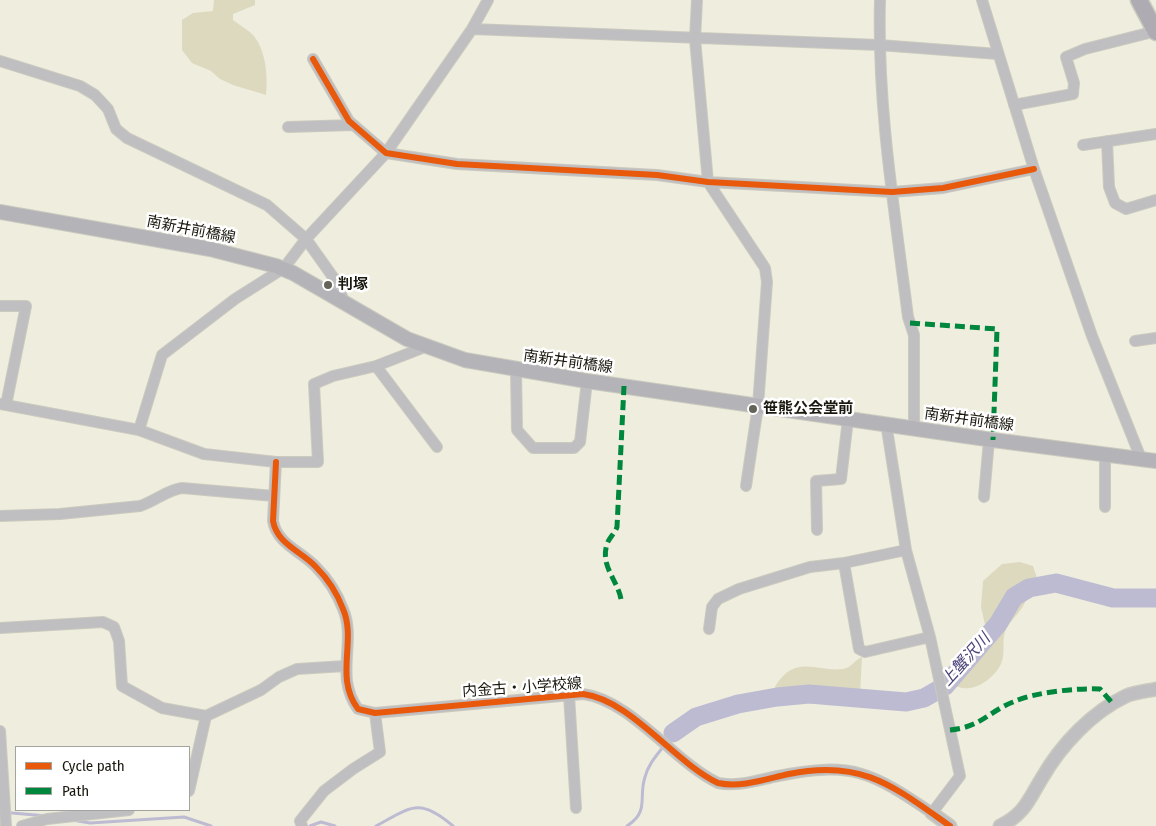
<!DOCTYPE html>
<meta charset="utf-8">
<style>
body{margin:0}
#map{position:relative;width:1156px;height:826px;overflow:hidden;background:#efedde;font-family:"Fira Sans Condensed",sans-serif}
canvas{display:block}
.legend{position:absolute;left:15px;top:746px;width:175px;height:65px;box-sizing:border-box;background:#fff;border:1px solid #a3a39f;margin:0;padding:6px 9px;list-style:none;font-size:15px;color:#1a190f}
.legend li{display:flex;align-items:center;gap:10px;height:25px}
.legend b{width:25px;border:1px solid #a3a39f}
</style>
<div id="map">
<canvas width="1156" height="826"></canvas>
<ul class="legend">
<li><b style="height:6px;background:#e8590c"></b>Cycle path</li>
<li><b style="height:6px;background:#00873e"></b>Path</li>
</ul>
</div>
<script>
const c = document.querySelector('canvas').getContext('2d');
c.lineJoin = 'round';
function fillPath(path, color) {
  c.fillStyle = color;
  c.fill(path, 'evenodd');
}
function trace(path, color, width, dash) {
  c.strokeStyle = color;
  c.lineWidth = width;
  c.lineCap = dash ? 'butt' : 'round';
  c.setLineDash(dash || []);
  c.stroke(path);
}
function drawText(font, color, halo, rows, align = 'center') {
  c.font = font + ' "Fira Sans Condensed","Noto Sans JP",sans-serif';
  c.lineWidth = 5;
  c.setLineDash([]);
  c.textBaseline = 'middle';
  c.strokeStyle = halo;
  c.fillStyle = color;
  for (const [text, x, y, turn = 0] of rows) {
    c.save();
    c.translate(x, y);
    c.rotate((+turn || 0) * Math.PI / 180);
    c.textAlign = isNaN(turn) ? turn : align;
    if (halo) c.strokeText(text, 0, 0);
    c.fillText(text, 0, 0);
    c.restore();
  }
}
fillPath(new Path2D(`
 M214,0h41v5l-22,9v6c6,5 14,9 19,14 14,14 16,43 14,61l-33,-10 -13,-6 -9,-8 -19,-8 -10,-13v-30l11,-7 20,-2z
 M1020,562l13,4 5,15 -18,4 -16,16 -18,28 -5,-22 2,-26 19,-17z
 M1027,596c-2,13 -15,22 -21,33 -5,11 0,24 -5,35 -8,16 -29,30 -45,22l40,-51 22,-34z
 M862,657l-2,37 -36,-6 -50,3c1,-6 5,-11 10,-16 17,-17 38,-3 59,-6 8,-1 12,-9 19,-12z`), '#ddd9be');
trace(new Path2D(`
 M667,742l6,-9
 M0,812l47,4
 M72,820l18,3 94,-6 27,9
 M310,826l11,-4 14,4
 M376,826c35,-19 43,-29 77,0
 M627,826c23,-15 11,-28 18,-49 3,-12 11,-21 18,-30`), '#bdbbd1', 3);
trace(new Path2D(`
 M673,733l23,-16 42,-13 39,-7 32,-3 97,8 18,-4 21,-12 53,-62 16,-27 15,-9 27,-5 57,15h43`), '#bdbbd1', 19);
const minor = new Path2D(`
 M697,0l-2,39 13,143 57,86 2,14 -9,124 -12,80
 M880,0c-3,106 15,213 28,317l6,18v93
 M982,0l52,169 58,167 50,125
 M472,29l407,16 119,9
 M313,59l36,62 37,32 71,11 200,11 51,7 184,10 51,-4 91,-19
 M0,61l80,25 15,9 13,14 8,20 11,9 140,67 39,34 32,45 6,19
 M1014,105l59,-11 1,-11 -8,-26 19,-8 71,-18
 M288,127l66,-2
 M1107,141l2,46 6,16 11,6 30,-9
 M1083,145l73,-11
 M0,306h26l-20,99
 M1135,341l21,-3
 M376,366l61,81
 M516,371l1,59 16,18h41l6,-6 7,-61
 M0,404l139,26 65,24 72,8h42l-4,-78 19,-8 43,-10 49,-19
 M139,430l23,-75 73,-56 49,-31 22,-29 80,-86 86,-124 16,-29
 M1105,456v51
 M276,462l-3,59c4,23 28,30 43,46 12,12 21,26 27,42 14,32 -9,68 15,100l17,4 208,-19c48,6 91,68 135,89 20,4 40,-3 60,-7 75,-15 93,-4 154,37l28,-37 -30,-139 -24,-87 -20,-127
 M984,497l5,-57
 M0,516l60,-2 80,-8c15,-5 27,-16 42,-18l92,8
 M817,530l-1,-49 25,-2 7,-60
 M844,563l15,86 6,3 65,-15
 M0,628l103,-6 11,5 5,14 3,45 40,22 44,8
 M709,629l3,-22 6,-8 21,-10 71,-22 34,-4 62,-13
 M569,695l7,113
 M0,731l6,95
 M189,791l17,-75 55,-26 18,-13 18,-8 48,-3
 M22,826l25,-7 82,-9
 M302,826l-2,-5 24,-30 29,-22 27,-17 -5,-39`);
const tertiary = new Path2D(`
 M932,813l18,13
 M1000,826c25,-12 29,-27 42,-48 19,-33 50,-66 84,-82 9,-4 21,-5 30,-7`);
const secondary = new Path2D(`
 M0,212l210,37 66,17 17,7 114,66 58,21 122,21 406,59 163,21`);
const primary = new Path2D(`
 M1139,0l17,32`);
trace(minor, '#cbcabf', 12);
trace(tertiary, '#cbcabf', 15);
trace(secondary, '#cbcabf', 16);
trace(primary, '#cbcabf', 19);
trace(minor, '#bfbec1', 10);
trace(tertiary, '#bfbec1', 12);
trace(secondary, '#b4b4b8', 14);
trace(primary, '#aeacb2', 16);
trace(new Path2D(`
 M910,323l87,6 -4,111
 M621,599c-4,-20 -21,-33 -14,-55 2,-6 8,-11 10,-17l7,-141
 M950,730c31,-3 38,-18 63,-28 22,-10 63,-14 87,-13l13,15`), '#00873e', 5, [10, 5]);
trace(new Path2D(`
 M313,59l36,62 37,32 71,11 200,11 51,7 184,10 51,-4 91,-19
 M276,462l-3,59c4,23 28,30 43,46 12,12 21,26 27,42 14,32 -9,68 15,100l17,4 208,-19c48,6 91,68 135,89 23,5 48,-4 71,-9 73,-15 104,12 161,52`), '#e8590c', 6);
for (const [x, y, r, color] of [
 [328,285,5,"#656357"],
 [753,409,5,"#656357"]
]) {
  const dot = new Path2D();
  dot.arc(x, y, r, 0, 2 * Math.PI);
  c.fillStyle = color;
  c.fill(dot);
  trace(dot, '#fff', 2);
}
drawText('15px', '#1a190f', '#fff', [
 ["南新井前橋線",191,230,11],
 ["南新井前橋線",568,362,8],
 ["南新井前橋線",969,420,8],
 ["内金古・小学校線",522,688,-4]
]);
drawText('bold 15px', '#1a190f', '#fff', [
 ["判塚",338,285],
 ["笹熊公会堂前",763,409]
], 'left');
drawText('italic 16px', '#4b4479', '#fff', [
 ["上蟹沢川",966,660,-48]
]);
</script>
